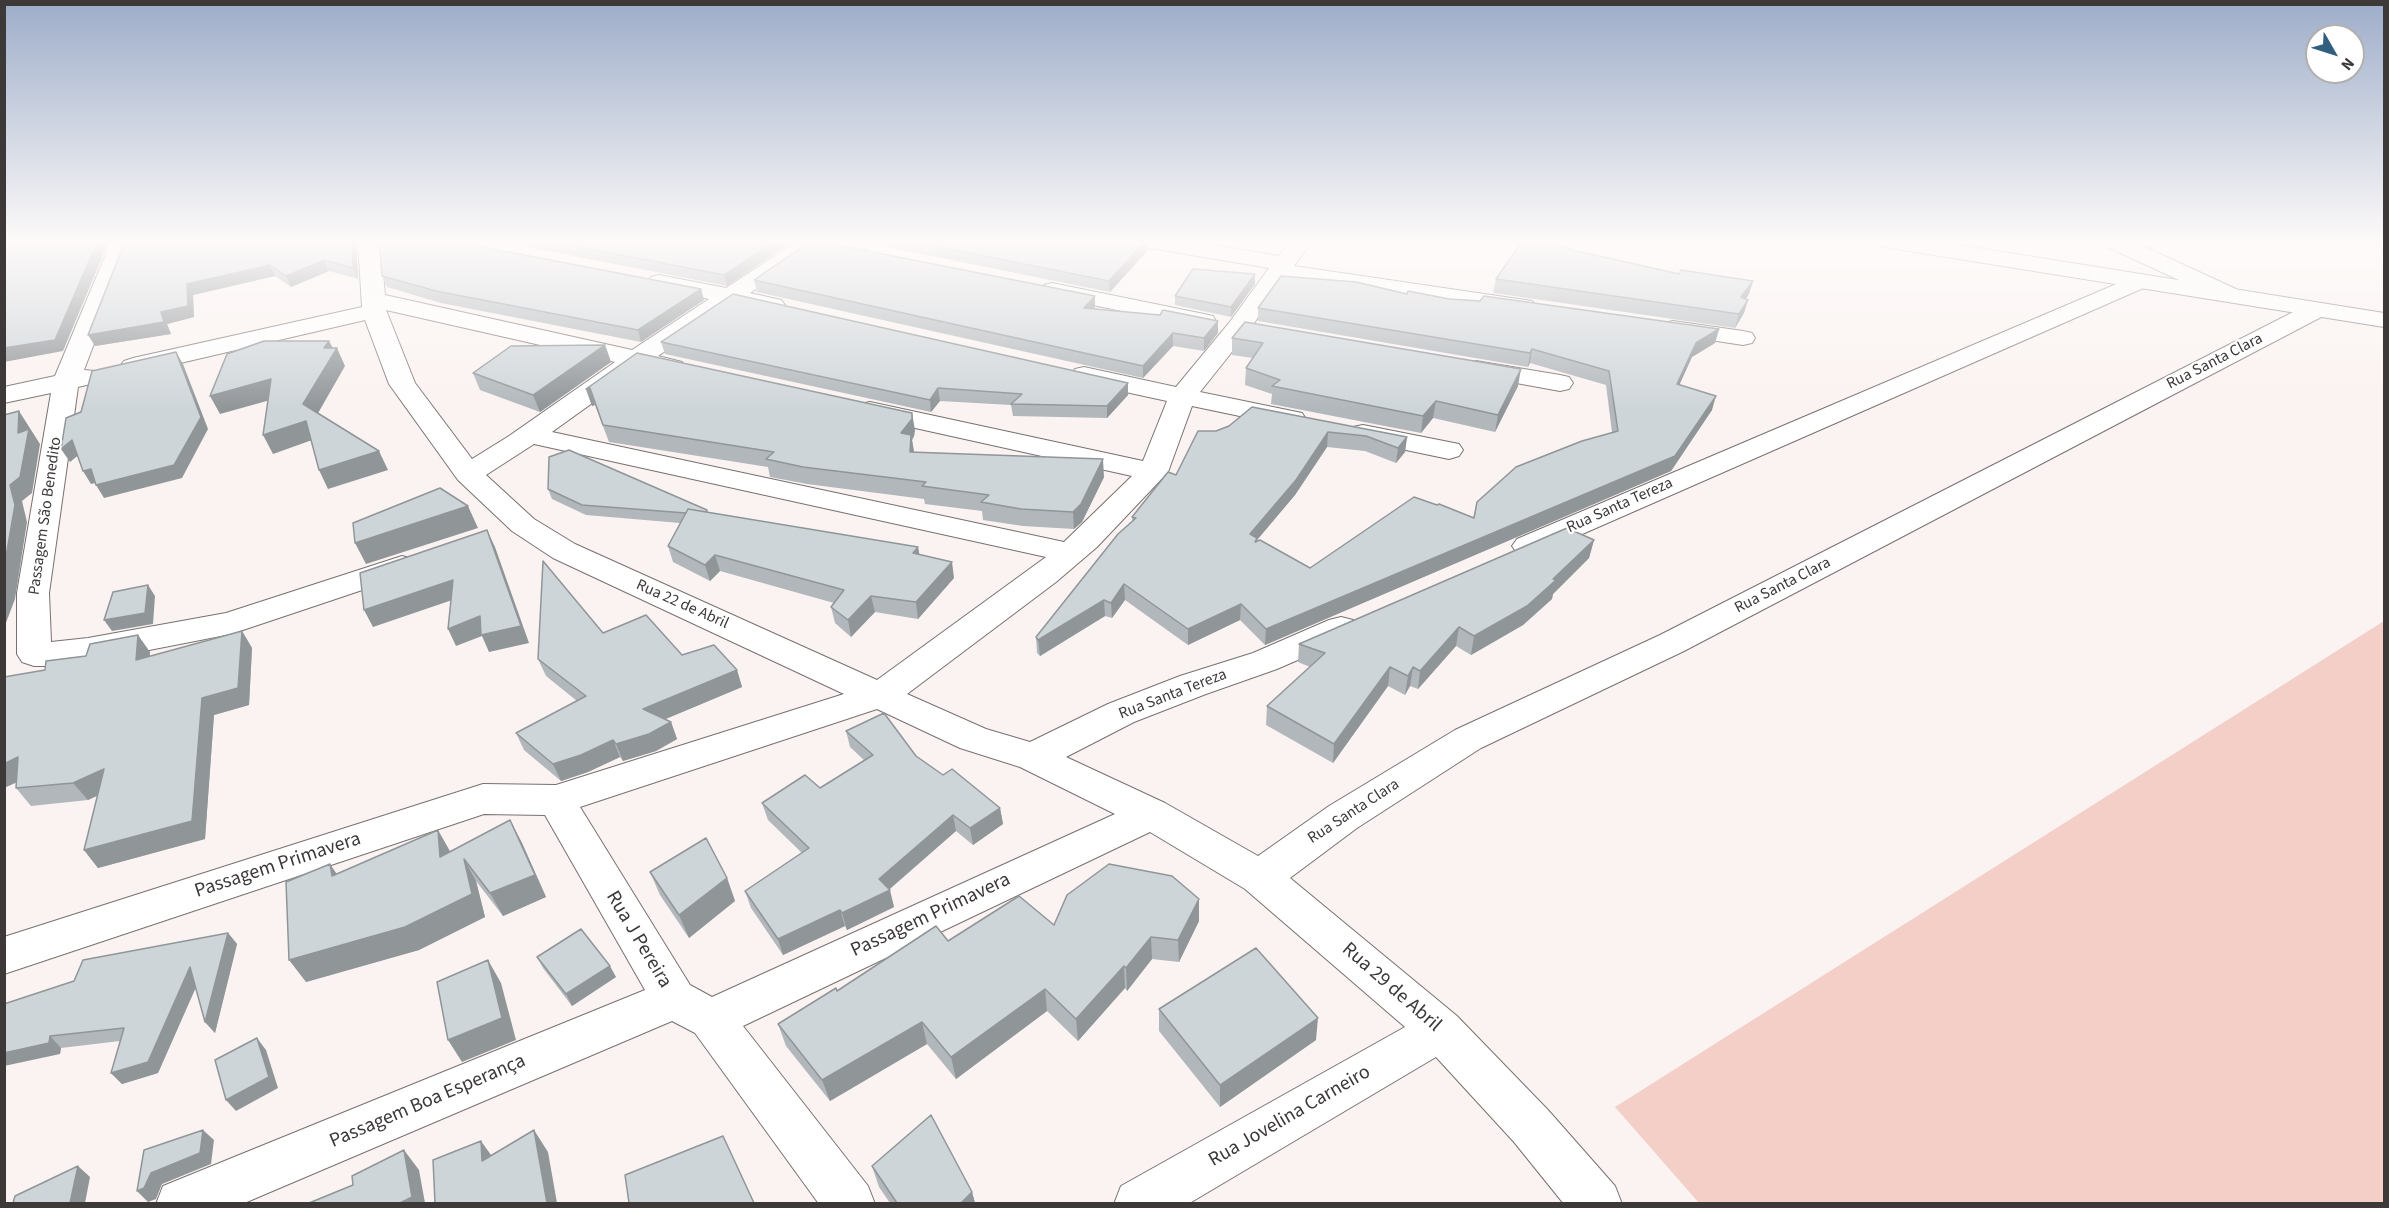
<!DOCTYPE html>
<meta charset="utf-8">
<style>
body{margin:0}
#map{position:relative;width:2389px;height:1208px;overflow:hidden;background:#fbf3f1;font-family:"Source Sans 3",sans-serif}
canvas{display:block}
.frame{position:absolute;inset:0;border:6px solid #3c3938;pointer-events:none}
.north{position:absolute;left:2305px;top:24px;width:60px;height:60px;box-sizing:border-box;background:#fff;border:2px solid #b1b0af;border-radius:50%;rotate:129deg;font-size:16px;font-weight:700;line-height:24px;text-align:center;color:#3c3938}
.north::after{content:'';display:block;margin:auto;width:21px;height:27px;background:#30607e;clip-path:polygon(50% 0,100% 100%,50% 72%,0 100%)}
</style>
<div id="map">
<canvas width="2389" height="1208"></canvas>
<div class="frame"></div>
<div class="north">N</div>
</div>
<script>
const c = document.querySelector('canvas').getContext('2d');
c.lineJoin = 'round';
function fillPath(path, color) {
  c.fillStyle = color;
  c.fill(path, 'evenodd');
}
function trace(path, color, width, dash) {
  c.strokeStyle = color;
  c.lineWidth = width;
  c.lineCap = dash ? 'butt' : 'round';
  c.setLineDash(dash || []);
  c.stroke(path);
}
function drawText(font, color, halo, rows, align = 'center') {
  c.font = font + ' "Source Sans 3",sans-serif';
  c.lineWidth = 4.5;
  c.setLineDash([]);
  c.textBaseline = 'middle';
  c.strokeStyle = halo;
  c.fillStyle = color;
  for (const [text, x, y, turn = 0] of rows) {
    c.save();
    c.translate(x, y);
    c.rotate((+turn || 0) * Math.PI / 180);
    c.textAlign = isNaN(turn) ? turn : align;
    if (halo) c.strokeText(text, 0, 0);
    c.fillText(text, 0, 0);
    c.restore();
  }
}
fillPath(new Path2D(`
 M2384,621v582h-685l-84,-96z`), '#f3cfc8');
const minor = new Path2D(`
 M108,240h22l-2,14 -44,116 11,1 4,6 -4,6 -17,4 -29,206 2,49 37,-4 138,-25 176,-57 11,3 5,7 -5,7 -182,61 -143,28 -34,4h-20l-12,-4 -5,-8v-61l34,-200 -47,10v-16l51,-11 51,-122z
 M358,240h22l5,55 247,55 77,-51 -58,-12 -4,-5 4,-5 8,-2 67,13 69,-45 -2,-3h46l23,5 3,5 -3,5 -8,2 -38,-8 -66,44 31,7 4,5 -4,5 -8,2 -39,-8 -76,52 24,6 4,5 -4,5 -9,3 -32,-7 -89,64 512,110 68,-66 -262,-58 -10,-2 -4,-6 4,-6 10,-2 273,59 24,-60 -92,-20 -4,-6 4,-6 9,-2 92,20 53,-64 40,-55 -125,-21 -8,-2 -3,-5h52l94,16 11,-16h23l-19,26 238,35 4,5 -4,5 -8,2 -239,-34 -38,54 -47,59 102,21 4,6 -4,6 -10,2 -100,-21 -24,66 -71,75 -41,35 -149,112 79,35 44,13 78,-38 72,-28 73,-23 76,-33 12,-3 12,3 5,8 -5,8 -76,33 -71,25 -72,28 -68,35 99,46 93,53 71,-50 126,-76 205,-95 647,-330 9,-2 9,2 3,5 -3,5 -641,336 -203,97 -124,80 -67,50 167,138 91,94 67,76 7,18h-58l-50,-62 -78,-85 -248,147h-74l7,-18 284,-159 -160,-138 -95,-57 -407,194 125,160 7,18h-56l-124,-171 -23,-12 -430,183h-86l7,-18 482,-196 -100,-175 -61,-1 -480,160v-37l479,-153 73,1 288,-91 -291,-136 -41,-27 -54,-51 -69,-96 -24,-64 -232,54 -9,-3 -4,-5 4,-5 9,-3 229,-51zM386,310l229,52 -106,74 -37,23 -57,-76zM534,444l512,113 -169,123 -302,-136 -41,-25 -48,-44zM877,709l83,39 60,19 95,47 -403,183 -22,-12 -110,-178z
 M2100,240h30l106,49 4,5 -4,5 -8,2 -8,-2 -117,-54z
 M2140,274l8,2 4,5 -4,5 -609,267 -11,3 -11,-3 -5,-7 5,-7z
 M1052,283l152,31 9,2 3,5 -3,5 -9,2 -160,-33 -4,-5 4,-5z
 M1673,321l70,10 9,2 3,5 -3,5 -9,2 -79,-12 -3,-5 3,-5z
 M1476,361l84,14 9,2 4,6 -4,6 -9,2 -93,-17 -4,-5 4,-5z
 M1363,425l96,19 4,6 -4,6 -10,3 -96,-20 -4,-6 4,-6z`);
const tertiary = new Path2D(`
 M1873,240h55l456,73v14l-500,-80 -8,-2z`);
trace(minor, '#78716f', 2);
trace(tertiary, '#78716f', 2);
fillPath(minor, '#fff');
fillPath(tertiary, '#fff');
fillPath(new Path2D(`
 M356,240l2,39 -29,-8 -38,16 -16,-11 -82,19 1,22 -27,7 4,10 -76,12 29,-102z
 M492,240h300v2l-65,44z
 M852,240h295l1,10 -38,42z
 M1569,247v2l110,25 74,7 -4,13 -3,5 -2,14 -9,15 -242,-35 3,-14z
 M382,276l319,13 3,11 -63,42 -200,-39 -54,-16z
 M754,280l341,28 123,25 -14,18 -31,-5 -30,32 -386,-86z
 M1255,284l-24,33 -56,-12v-9z
 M1407,294l312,35 -4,14 -23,14 -13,28 33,25 -41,61 -406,174 -25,-25 -52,25 -63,-45 -13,18 -7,-2 -65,40 -3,-3 -1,-16 96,-115v-5l44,-42 40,-44 13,-5 23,-19 155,30 -2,15 -9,11 -31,-12 -38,-4 -32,48 -38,45v1l53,27 164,-50 138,-86 -6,-47 -76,-22 -2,4 -270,-46v-13z
 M1232,338l286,48 -23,46 -62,-14 -12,15 -150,-29 1,-10 -27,-9 1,-17 7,-10 -21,-3z
 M661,342l467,41v12l-21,23 -94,-2 -2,-11 -71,-4 -9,11 -266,-58z
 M605,345l6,17 -71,50 -60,-22 -7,-17z
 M586,389l329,41 -1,6 -2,4 2,12 190,25 -22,45 -8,7 -51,-3 -40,-6 -1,-9 -57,-7 -1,-5 -117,-15 -37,-7 -2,-10 -159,-25 -14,-37 -3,1z
 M548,489l159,21 1,2 210,35 1,7 35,24 -36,41 -43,-7 -24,25 -16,-14 -4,-16 3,-4 -114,-32 -10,10 -37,-19 -5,-16 12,-23 -94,-8 -34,-16z
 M1594,540l-5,18 -36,36 -1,5 -29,26 -52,30 -15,-9 -38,43 -8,-3 -5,9 -17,-9 -55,77 -67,-38 1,-19 43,-39 -12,-5 1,-18z
 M242,631l10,17 -3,57 -35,10 -9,124 -107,29 -14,-18 13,-54 -9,4 -57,6 -15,-18v-6l-12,6 146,-136v5z
 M682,655l55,15 5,17 -77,32 6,3 6,17 -21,12 -33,10 -3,-4 -32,15 -27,9 -37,-31 -8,-17 61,-32 -31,-25 -8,-17z
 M846,731l70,25 27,19 57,33 3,16 -30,21 -17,-14 -67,59 5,17 -47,23 -2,-4 -62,29 -32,-47 -6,-17 57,-38 -34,-33 -6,-17 58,-15 45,-27 -15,-14z
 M510,820l12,23 24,54 -43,19 -27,-35 9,36 -66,33 -113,32 31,-108 113,-22z
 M650,872l77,6 8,23 -46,37 -29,-43z
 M1199,899v22l-20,41 -27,-3 -25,32 -2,-3 -47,53 -31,-30 -91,68 -29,-35 -97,57 -44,-55 -8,-22 59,-33 111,-50 106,-16z
 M228,933l9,11 -22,89 -10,-11 -9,-35 -38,86 -36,11 -11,-11 9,-32 -59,7 -1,6 -56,-50z
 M537,957l79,20 -44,29 -29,-38z
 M1159,1009l157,31 -96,67 -61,-76z
 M872,1166l100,26 3,11h-85l-11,-16z`), '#b1b7bb');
fillPath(new Path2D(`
 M98,240h9l-3,13 -41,98 -59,11v-14z
 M352,240h4l2,39 -5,-11z
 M776,240h16v2l-65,44 -3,-11z
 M1146,240h1l1,10 -38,42 -1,-11z
 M324,260l5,11 -38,16 -5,-11z
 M270,265l5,11 -82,19 1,22 -27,7 4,10 -76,12 -7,-11 73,-23 26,-28z
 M1255,274v10l-24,33v-10z
 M1753,281l-4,13 -12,16 4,-13z
 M701,289l3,11 -63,42 -3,-12z
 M1095,296v12h-11z
 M1748,300l-4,13 -9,15 4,-14z
 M1218,321v12l-14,18v-13z
 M1719,329l-4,14 -23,14 -19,42 4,-15 19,-41z
 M1173,333v13l-30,32v-12z
 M329,341l6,11 2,-4 8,18 -32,56 -10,-18 21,-56z
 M605,345l6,17 -71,50 -7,-17z
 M1532,349l-2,14 -2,4 2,-14z
 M176,352l7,12 25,65 -26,49 -78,20 -8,-13z
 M1521,369l-3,17 -23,46 3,-17z
 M271,379l10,18 -61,17 -10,-18z
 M1128,383v12l-21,23v-12z
 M590,388l5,17 -3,1 -6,-17z
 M938,388l2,13 -9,11 -1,-12z
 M1716,396l-4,14 -41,61 -406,174 1,-16z
 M1436,401l-3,17 -12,15 2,-17z
 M19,411l21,33 -8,49 -10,8 5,21 -12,77 -11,29v-60l6,-83 8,-52z
 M912,413l3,17 -1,6 -2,4 2,12h-4l-9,-19z
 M306,421l9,18 -42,15 -10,-19z
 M1328,432l-1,15 -32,48 -38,45v14l-7,-20z
 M1407,437l-2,15 -9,11 2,-15z
 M72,440l9,13 -11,9 -9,-13z
 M379,451l9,19 -60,19 -9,-19z
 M1103,459l1,18 -22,45 -8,7 -1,-17z
 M91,469l9,13 -9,2 -8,-13z
 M468,506l10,22 -112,36 -11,-21z
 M487,530l8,17 34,96 -40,9 -7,-16 -26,10 -8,-17 32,-13z
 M1594,540l-5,18 -36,36 -1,5 -29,26 -52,30 3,-19 79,-57z
 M918,547l3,16 -8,-10z
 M715,555l5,16 -10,10 -5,-16z
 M952,562l2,16 -36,41 -2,-17z
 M453,580l8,17 -88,30 -9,-17z
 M1124,584l1,16 -13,18 -1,-15z
 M148,585l7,11 -2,28 -41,7 -8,-11z
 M871,596l4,16 -24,25 -3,-17z
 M1104,600l1,16 -65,40 -2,-16z
 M1241,604l-1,16 -52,25v-16z
 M1459,627l-3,19 -38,43 2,-18z
 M242,631l10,17 -3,57 -35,10 -9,124 -107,29 -14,-18 118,-152z
 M138,635l12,17 -2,25 -12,-17z
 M1390,667l-2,19 -55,77 1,-19z
 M1413,667l-3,19 -5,9 3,-19z
 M737,670l5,17 -93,39 -6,-17z
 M671,722l6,17 -21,12 -33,10 -7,-17z
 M613,740l7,17 -32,15 -27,9 -8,-17z
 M18,757l15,18 -29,13v-24z
 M104,769l13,17 -29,14 -15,-17z
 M1000,808l3,16 -30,21 -3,-17z
 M953,815l3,16 -69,60 3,-1 4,17 -47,23 -5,-17 37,-34z
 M510,820l12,23 24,54 -43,19 -13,-23z
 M438,830l13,23 -11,4z
 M464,859l12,22 9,36 -66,33 -113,32 -17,-22z
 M330,864l15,22 -13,-10z
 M727,878l8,23 -46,37 -10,-23z
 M1199,899v22l-20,41 -1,-22z
 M840,910l5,16 -62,29 -5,-16z
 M228,933l9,11 -22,89 -10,-11z
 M1151,937l1,22 -25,32 -1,-23z
 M488,960l13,23 15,57 -54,22 -14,-22z
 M610,966l6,11 -44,29 -6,-12z
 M1124,966l1,22 -47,53 -2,-22z
 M190,967l10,11 -42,95 -36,11 -11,-11z
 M1045,989l2,22 -91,68 -5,-22z
 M1318,1018l-2,22 -96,67v-22z
 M922,1022l5,22 -97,57 -8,-21z
 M50,1036l11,12 -1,6 -56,12v-13z
 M257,1038l9,12 12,38 -42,23 -10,-11z
 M203,1130l11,10 -3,24 -49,20 -6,15 -8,3 -11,-11 14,-18z
 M534,1130l14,22 9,51h-10z
 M481,1141l15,21 -14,-1z
 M404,1150l15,20 6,33h-25z
 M78,1166l12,11 -5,26h-15z
 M972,1192l3,11h-14z`), '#909598');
const building = new Path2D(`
 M4,240h94l-43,100 -51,8z
 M125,240h227l1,28 -29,-8 -38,16 -16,-11 -83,19 1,22 -27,6 3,10 -76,13 36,-91z
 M379,240h67l255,49 -63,41 -202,-39 -54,-15z
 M544,240h232l-52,35z
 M812,240l283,56 -11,12 76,7 3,-5 55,11 -14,17 -31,-5 -30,33 -389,-86z
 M904,240h242l-37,41z
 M1523,240h6l40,7 -1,2 111,25 2,-4 72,11 -12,16 7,3 -9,14 -243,-35z
 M1193,269l62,5 -24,33 -56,-11z
 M1281,276l75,6 51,12 1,-3 41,8 31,2 4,-5 235,33 -23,14 -19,41 39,12 -41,60 -409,173 -25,-25 -53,25 -64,-45 -13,19 -7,-3 -66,40 -2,-3 82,-103 18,-16 -4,-1 36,-45 8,3 22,-44h18l13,-5 23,-19 155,30 -9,11 -32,-12 -38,-4 -32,48 -46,54 7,4 -2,4 5,-2 50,28 104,-71 23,8 2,-1 35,14 3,-16 39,-35 66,-26 36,-10 -9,-60 -77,-22 -2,4 -272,-45z
 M733,294l395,89 -21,23 -96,-2 11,-10 -84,-6 -8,12 -269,-58z
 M1245,322l276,47 -23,46 -62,-14 -13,15 -151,-30 8,-6 -34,-12 17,-25 -31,-5z
 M264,341h65l-5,7h13l-34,56 76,47 -60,19 -13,-49 -43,14 8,-56 -61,17 17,-42z
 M605,345l-72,50 -60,-22 38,-27z
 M176,352l25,65 -27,48 -78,20 -5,-16 -8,2 -11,-31 -11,9 5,-31 15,-6 11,-41z
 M637,353l275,60v6l-11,14 10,2 -1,17 193,7 -22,45 -8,8 -52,-3 -40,-7 8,-7 -67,-9 4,-4 -123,-15 -37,-8 8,-7 -171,-27 -13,-37 -4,1z
 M19,411l-1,22 11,-4 -9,48 -10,8 5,20 -11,63v-153z
 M569,450l138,60 -1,2 -18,-3 -2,4 -104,-8 -34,-16 1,-32z
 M440,488l28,18 -113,37 -2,-20z
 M688,509l230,38 -5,6 39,9 -36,40 -45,-6 -23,24 -17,-13 13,-17 -129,-35 -10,10 -37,-19z
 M1567,528l27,12 -41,39 3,1 -29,26 -53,30 -15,-9 -39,44 -7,-4 -5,9 -18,-9 -56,77 -67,-38 58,-53 -26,-9z
 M487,530l34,96 -40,9 -1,-19 -32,13 5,-49 -89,30 -4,-37z
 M543,561l60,72 43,-18 36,40 32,-10 23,25 -94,39 28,13 -22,12 -33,10 -3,-4 -32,15 -28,9 -37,-31 70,-37 -48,-37z
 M148,585l-3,28 -41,7 9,-28z
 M242,631l-4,57 -36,10 -10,123 -108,29 20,-81 -31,14 -57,5 2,-31 -14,7v-87l41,-7 1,-9 40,-5 4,-12 48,-9 -2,25z
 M884,713l32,43 27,19 9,-6 48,39 -30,20 -17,-13 -74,64 11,11 -48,23 -2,-3 -62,29 -33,-48 64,-43 -47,-45 43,-28 15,13 53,-33 -27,-24z
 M510,820l25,55 -45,18 -26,-34 8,35 -67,33 -116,33 -3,-78 44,-18 2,12 106,-46 2,27z
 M706,838l21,40 -48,37 -29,-43z
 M1109,864l63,12 27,23 -21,41 -27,-3 -25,31 -2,-2 -48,53 -31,-30 -94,68 -29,-35 -100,58 -44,-56 58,-36 1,3 99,-65 12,15 71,-45 35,29 13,-30z
 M581,929l29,37 -44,28 -29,-37z
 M228,933l-23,89 -15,-55 -42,95 -37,11 13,-45 -74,8 -1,7 -45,10v-49l70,-23 9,-21z
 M1256,948l62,70 -98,67 -61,-76z
 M488,960l14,58 -54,22 -11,-58z
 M257,1038l12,39 -43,23 -11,-40z
 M931,1115l41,77 -11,11h-64l-25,-37z
 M203,1130l-3,23 -49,20 -7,15 -7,3 7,-41z
 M534,1130l13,73h-112l-2,-43 48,-19 1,20z
 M723,1136l31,67h-125l-4,-28z
 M404,1150l8,47 -12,6h-91l44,-18 -1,-9z
 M78,1166l-8,37h-57l2,-7z`);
fillPath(building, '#ced5d9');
trace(building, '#909598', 1.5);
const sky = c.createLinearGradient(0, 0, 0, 410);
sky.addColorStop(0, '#9dadc9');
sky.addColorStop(0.59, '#fdfaf9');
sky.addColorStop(1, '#fdfaf900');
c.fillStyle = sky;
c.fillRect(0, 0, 2389, 410);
drawText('16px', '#3c3938', '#fff', [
 ["Rua Santa Clara",2215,362,-27],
 ["Rua Santa Tereza",1620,506,-24],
 ["Passagem São Benedito",46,516,-82],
 ["Rua Santa Clara",1783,586,-27],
 ["Rua 22 de Abril",682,605,24],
 ["Rua Santa Tereza",1173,695,-21],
 ["Rua Santa Clara",1354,812,-33]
]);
drawText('20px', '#3c3938', '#fff', [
 ["Passagem Primavera",278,866,-18],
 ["Passagem Primavera",931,916,-25],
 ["Rua J Pereira",638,940,59],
 ["Rua 29 de Abril",1391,988,41],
 ["Passagem Boa Esperança",428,1102,-23],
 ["Rua Jovelina Carneiro",1290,1117,-30]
]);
</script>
